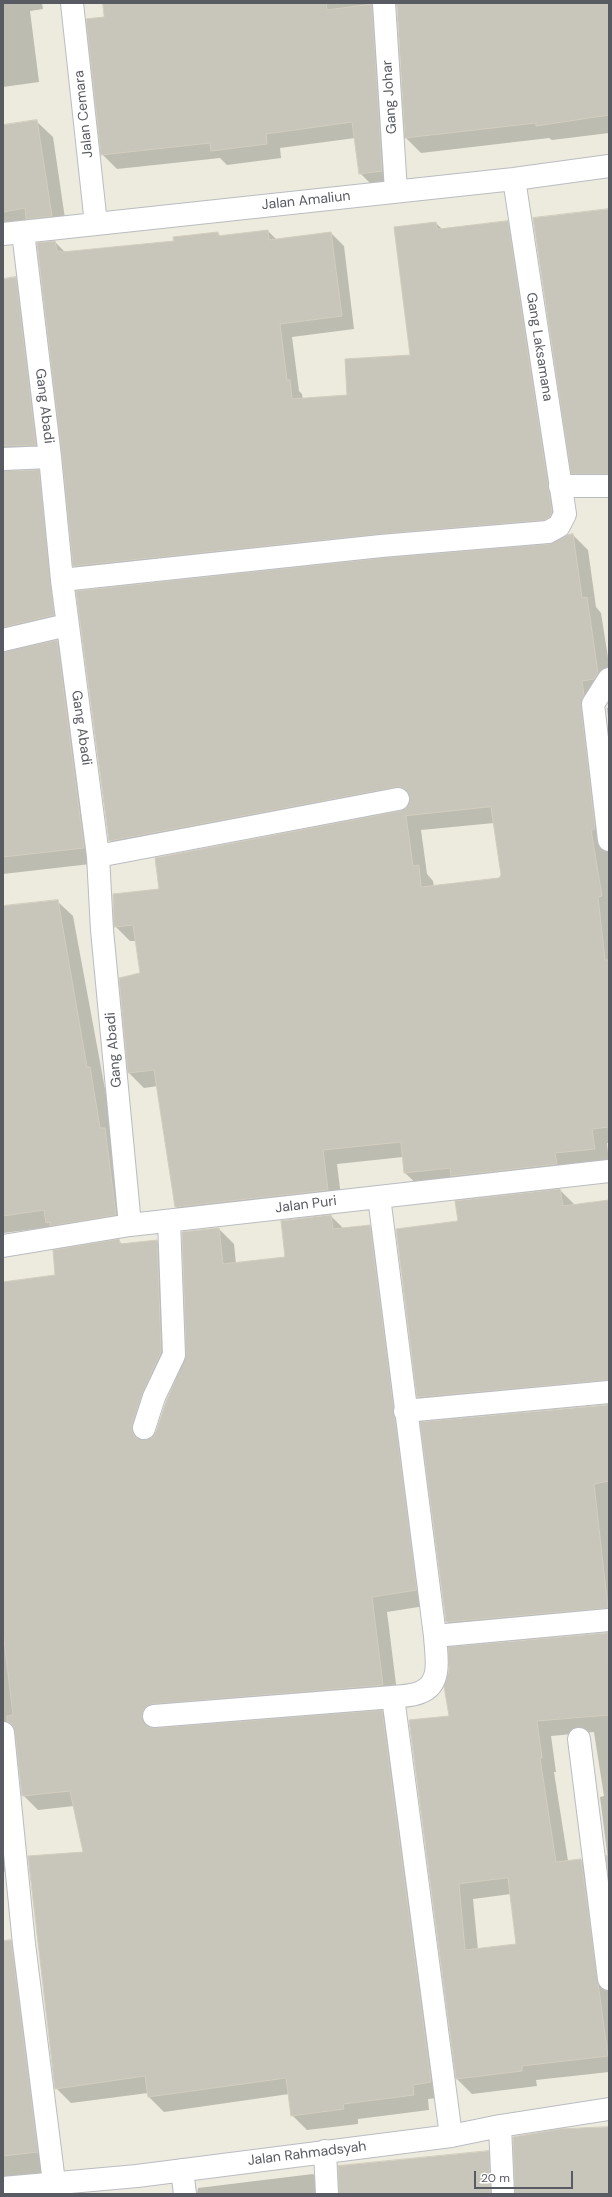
<!DOCTYPE html>
<style>
body{margin:0}
#map{position:relative;width:612px;height:2197px;overflow:hidden;background:#edebde;font-family:"DM Sans",sans-serif}
canvas{display:block}
.frame{position:absolute;inset:0;border:4px solid #585b61;pointer-events:none}
.scale{position:absolute;left:474px;top:2171px;width:99px;height:18px;box-sizing:border-box;border:2px solid #585b61;border-top:0;padding-left:5px;font-size:12px;line-height:14px;white-space:nowrap;color:#585b61;-webkit-text-stroke:3px #fff;paint-order:stroke}
</style>
<div id="map">
<canvas width="612" height="2197"></canvas>
<div class="frame"></div>
<div class="scale">20 m</div>
</div>
<script>
const c = document.querySelector('canvas').getContext('2d');
c.lineJoin = 'round';
function fillPath(path, color) {
  c.fillStyle = color;
  c.fill(path, 'evenodd');
}
function trace(path, color, width, dash) {
  c.strokeStyle = color;
  c.lineWidth = width;
  c.lineCap = dash ? 'butt' : 'round';
  c.setLineDash(dash || []);
  c.stroke(path);
}
function drawText(font, color, halo, rows, align = 'center') {
  c.font = font + ' "DM Sans",sans-serif';
  c.lineWidth = 3;
  c.setLineDash([]);
  c.textBaseline = 'middle';
  c.strokeStyle = halo;
  c.fillStyle = color;
  for (const [text, x, y, turn = 0] of rows) {
    c.save();
    c.translate(x, y);
    c.rotate((+turn || 0) * Math.PI / 180);
    c.textAlign = isNaN(turn) ? turn : align;
    if (halo) c.strokeText(text, 0, 0);
    c.fillText(text, 0, 0);
    c.restore();
  }
}
fillPath(new Path2D(`
 M3,3h39l1,6 -13,2 9,71 -36,5z
 M104,3h505v130l-57,7 -3,-2 -128,15 -15,-15 -8,-133 -6,2 4,178 -21,3 -15,-15 -5,-35 -75,10 1,10 -54,7 -7,-7 -103,11 -15,-15 3,-136z
 M36,121l17,16 14,95 -64,-2v-104z
 M609,210v278h-22l-15,-15z
 M436,223l7,7 64,-7 14,13 44,289 -478,54 -13,-13 -19,-324 11,11 109,-11 43,-9 3,4 47,-6 9,9 54,-7 13,13 10,83 -62,8 7,54 3,3 1,6 46,-4 63,-40z
 M15,278l16,16 20,166 -44,9 -1,3 32,-1 16,15 15,144 -60,16 -2,7 50,-12 15,16 27,206 -96,11v-594z
 M573,535l15,15 8,57 5,6 8,51v29l-12,19 12,129v302h-2l2,20 -189,24 -15,-14 -2,-16 -66,7 5,41 -152,17 -14,-15 -18,-121 -14,2 -15,-15 12,-99 -5,-33h-6l-15,-15 45,-36 241,-78 6,-3 3,-8 -286,55 -14,-15 439,-296zM494,823l8,52 -2,4 -66,8 -1,-6 -6,-7 -6,-44z
 M607,708h2v16z
 M57,901l16,15 58,314 -69,8 -11,-11 -48,6v-326z
 M560,1190l15,15 34,-4v194l-176,17 -15,-15 41,-175z
 M331,1216l13,13 26,-3 15,15 46,364 -44,7 11,88 -236,21 -4,8 224,-18 15,16 49,370 -18,2 1,11 -71,9v5l-51,6 -15,-15 -3,-21 -125,18 -15,-15 -1,-4 -77,10 -15,-15 28,-236 -10,-46 -36,4 -15,-15 -6,-60 -10,8 9,127 -13,2v-589l53,-7 63,-35 4,4 34,-4 15,16 4,111 -19,39 -11,34 7,-3 4,-6 30,-77 32,-126 15,15 2,20 51,-7z
 M609,1406v217l-147,14 -15,-15 -26,-199z
 M609,1634v234l-9,-71 4,-1 -10,-64 -43,4 5,36h-2l14,89 13,-1 15,14 13,106v92l-73,8 1,6 -65,8 -15,-15 -7,-431zM511,1894l6,51 -39,5 -5,-51z
 M11,1941l15,15 29,231 -52,-6v-239z
 M488,2152l15,15 1,27h-165z
 M313,2174l15,15v5h-131l1,-6z`), '#0003');
const building = new Path2D(`
 M103,3h223l1,7 45,-6 10,167 -23,3 -7,-52 -86,12 1,10 -56,7 -1,-8 -109,12 -15,-136 18,-2z
 M397,3h212v112l-73,11v-3l-131,15z
 M37,120l15,96 -26,3 -1,-11 -22,4v-87z
 M609,209v265h-38l-38,-256z
 M508,221l44,291 -2,5 -6,3 -164,14 -307,32 -11,-110 -25,-213 18,-2 2,10 5,1 112,-11 -1,-4 45,-5v4l50,-6 1,10 62,-8 11,84 -62,8 7,56h3l2,19 55,-4 -2,-36 65,-4 -16,-128 42,-5 1,7z
 M16,277l20,168 -33,1v-167z
 M39,470l15,145 -51,12v-156z
 M573,534l9,64 5,-1 11,76 -4,6 -12,2 2,14 -3,10 14,124 -4,1 11,66 -4,1 7,63h4v167l-17,2 3,20 -40,4 2,11 -106,12 -1,-8 -46,5 -3,-31 -78,8 5,40 -153,17 -21,-137 -26,3 -9,-95 21,-5 -7,-48 -19,2 -1,-33 46,-5 -4,-31 245,-47 6,-3 4,-11 -3,-6 -5,-4h-6l-287,54 -33,-250 306,-33 167,-14 18,-9zM491,807l10,68 -2,3 -78,9 -2,-22 -6,1 -7,-50z
 M57,640l27,208 -81,9v-205z
 M58,900l29,167h3l10,61h5l11,87 -66,11v-4l-4,1 -2,-13 -41,6v-310z
 M560,1189l3,17 46,-6v180l-192,17 -21,-168 62,-8 -3,-20z
 M331,1215l2,14 37,-4 47,365 -45,7 11,88 -230,19 -6,2 -4,4 -1,7 6,10 7,1 227,-18 49,372 -18,3 1,10 -71,9 1,5 -53,7 -5,-38 -138,19 -3,-21 -90,13 -27,-233 55,-4 -13,-61 -48,5 -7,-64 -2,-7 -6,-4v-5l6,-1 -10,-84v-349l52,-7 -2,-25 66,-11 1,5 37,-4 4,112 -18,40 -11,33v6l3,6 11,3 6,-3 4,-5 10,-30 20,-47 -4,-123 37,-4 4,36 62,-7 -4,-36z
 M609,1405v76l-15,3 14,124 -162,14 -26,-200z
 M608,1633l1,82 -72,6 5,37h-2l16,104 25,-3 27,197 -86,10v5l-66,8 -47,-359 40,-4 -5,-30 5,-16 -1,-23zM508,1878l8,66 -51,6 -6,-66z
 M609,1855v23l-3,-22z
 M11,1940l27,212 -35,4v-215z
 M609,2127v67h-94l-2,-57 47,-8z
 M489,2151l1,43h-151l-1,-28z`);
fillPath(building, '#c8c5bb');
trace(building, '#d2cdbc', 1);
const minor = new Path2D(`
 M72,3l24,221
 M384,3l12,188
 M23,232l27,225 12,123 36,276 4,74 28,295
 M3,234l511,-55 95,-13
 M3,459l47,-2
 M560,486h49
 M62,580l319,-34 167,-14 11,-6 6,-12 -51,-335
 M3,640l64,-15
 M609,679l-16,25 16,136
 M98,856l300,-57
 M3,1246l127,-21 479,-54
 M405,1411l204,-19
 M144,1428l10,-31 20,-42 -5,-134
 M435,1636l174,-16
 M393,1697l58,439
 M154,1716l239,-19c8,-1 20,-1 28,-5 22,-9 15,-37 14,-56l-56,-439
 M3,1733l21,211 30,238
 M579,1739l30,240
 M500,2126l3,68
 M325,2151l2,43
 M182,2170l3,24
 M3,2188l134,-12 314,-40 49,-10 109,-17`);
trace(minor, '#babcc2', 24);
trace(minor, '#fff', 22);
drawText('14px', '#585b61', '#fff', [
 ["Gang Johar",390,97,-94],
 ["Jalan Cemara",84,114,-96],
 ["Jalan Amaliun",306,201,-6],
 ["Gang Laksamana",539,347,81],
 ["Gang Abadi",44,406,83],
 ["Gang Abadi",81,728,82],
 ["Gang Abadi",114,1050,-95],
 ["Jalan Puri",306,1205,-7],
 ["Jalan Rahmadsyah",307,2154,-7]
]);
</script>
